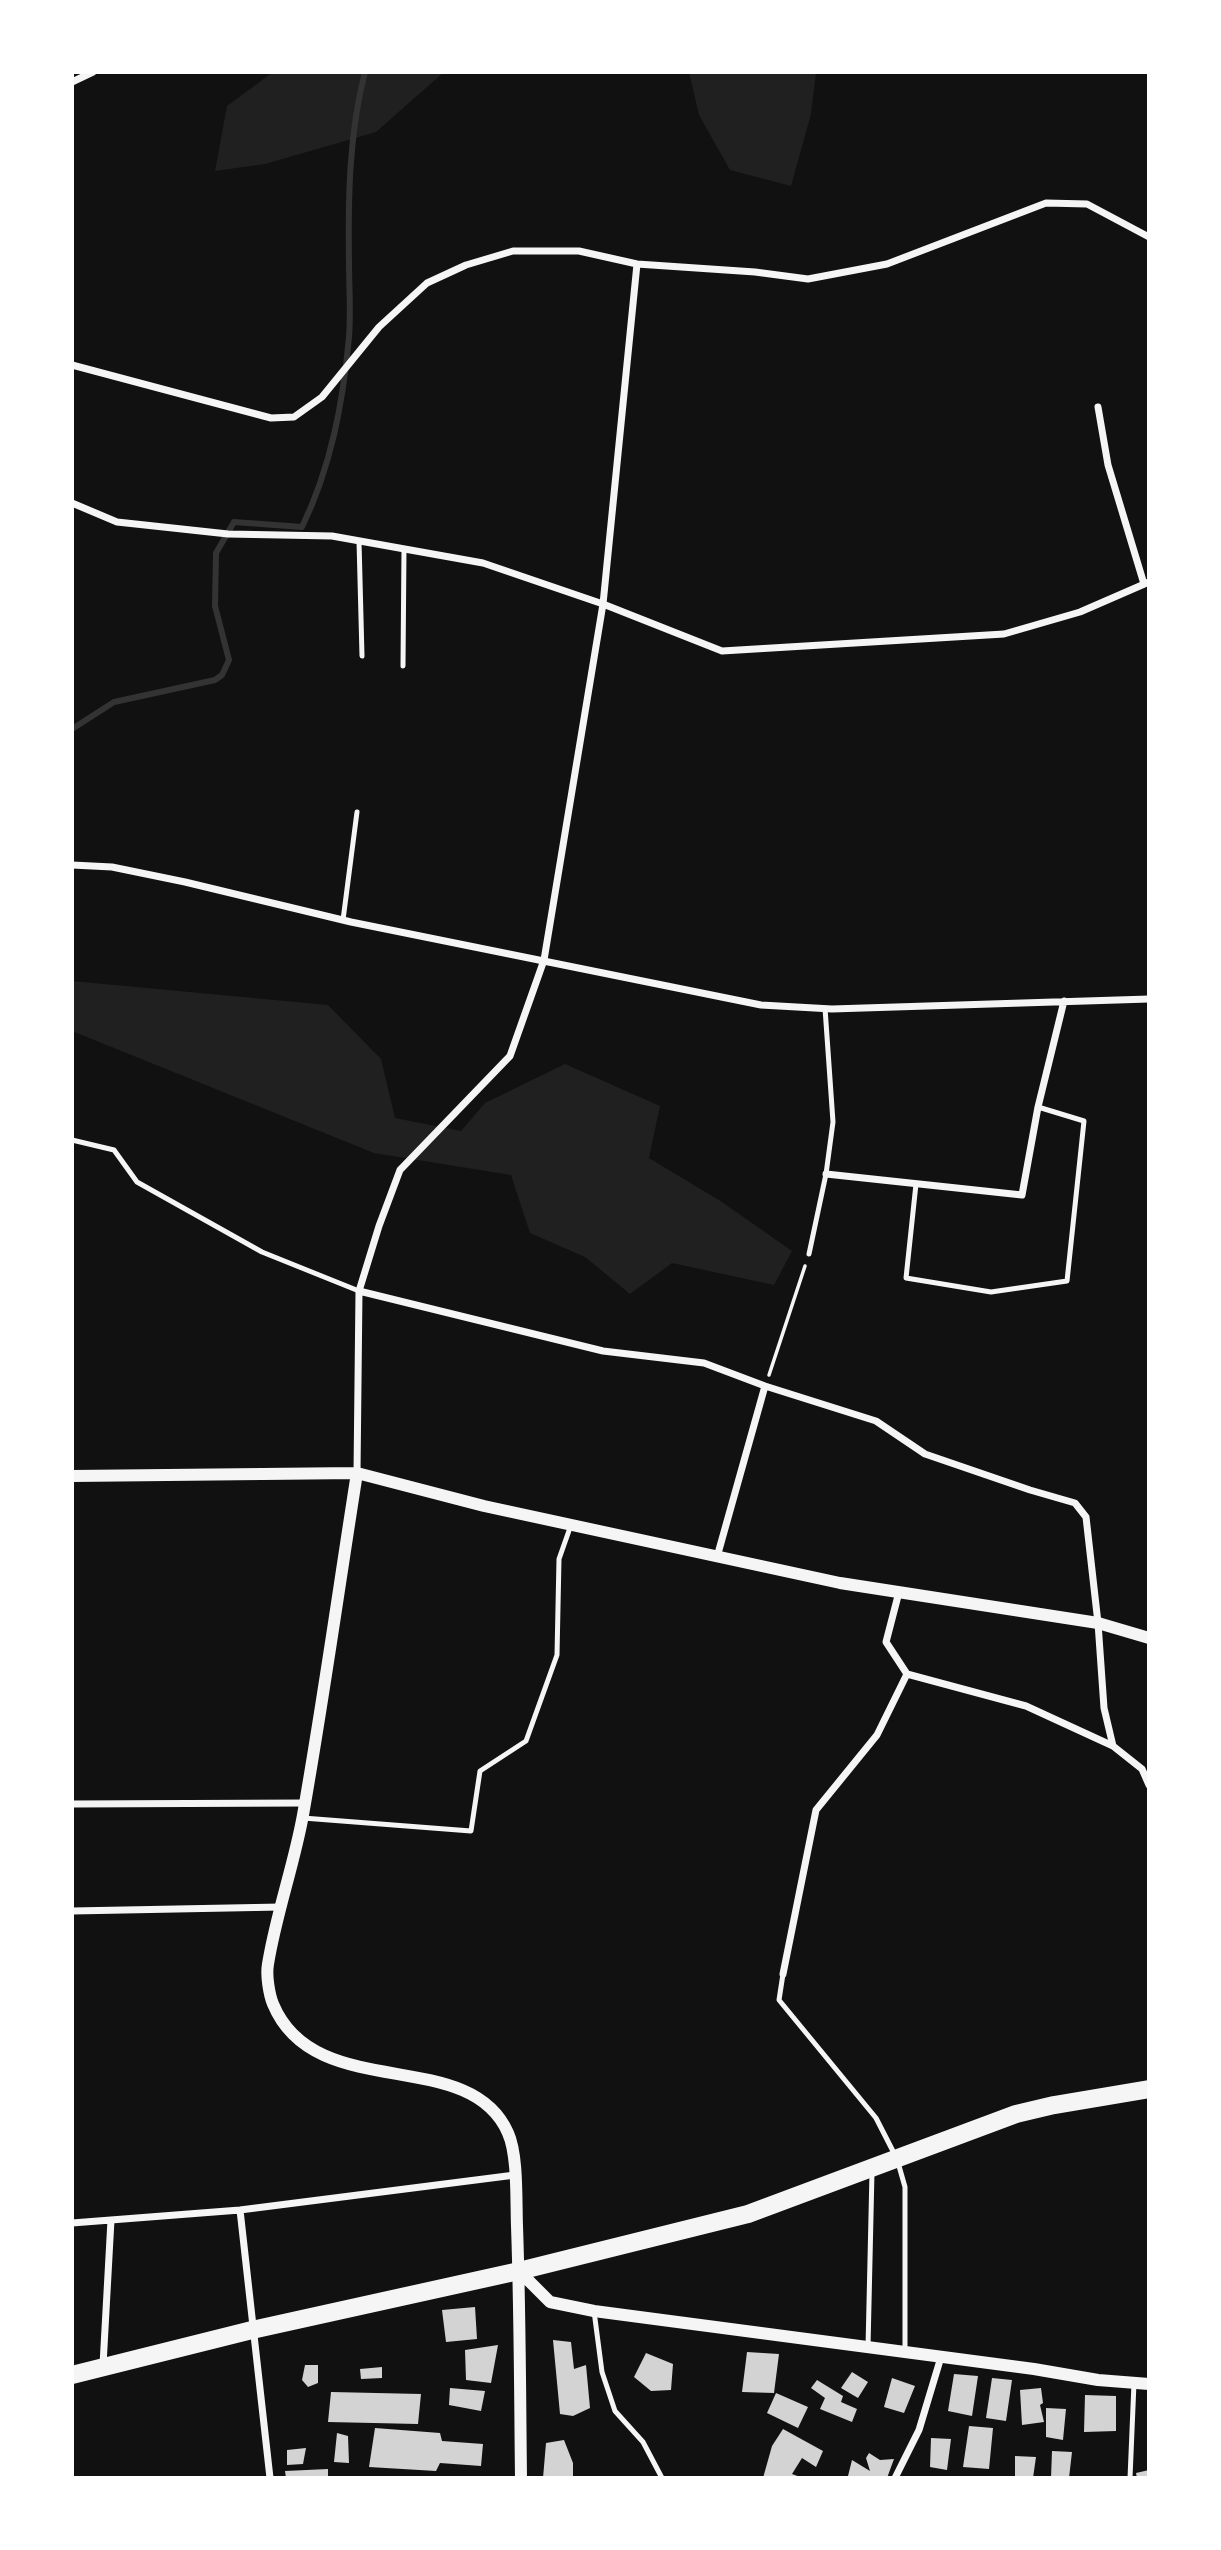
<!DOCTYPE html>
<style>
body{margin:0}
#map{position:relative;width:1221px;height:2550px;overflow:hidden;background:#111;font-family:"Source Sans 3",sans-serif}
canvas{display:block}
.frame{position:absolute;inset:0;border:74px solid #fff;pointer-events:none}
</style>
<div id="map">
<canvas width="1221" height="2550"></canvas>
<div class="frame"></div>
</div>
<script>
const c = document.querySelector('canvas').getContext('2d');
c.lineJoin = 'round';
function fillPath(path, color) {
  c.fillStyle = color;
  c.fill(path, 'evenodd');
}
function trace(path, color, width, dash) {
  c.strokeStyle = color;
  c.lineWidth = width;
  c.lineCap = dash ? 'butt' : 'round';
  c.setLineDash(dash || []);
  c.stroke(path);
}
fillPath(new Path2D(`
 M273,72h171l-68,60 -111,32 -50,7 12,-65z
 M689,72h127l-5,42 -20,72 -61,-16 -31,-55z
 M72,981l256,24 53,54 14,59 66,13 24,-28 80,-39 95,42 -11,52 73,44 70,49 -18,34 -102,-22 -42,31 -45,-37 -55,-24 -19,-58 -137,-22 -302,-122z`), '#202020');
trace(new Path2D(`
 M72,729l42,-27 101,-22 7,-5 7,-15 -14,-54 1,-53 18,-31 68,5c29,-60 41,-124 47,-190 2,-25 0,-50 0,-75 -1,-63 0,-129 16,-190`), '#333', 6);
fillPath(new Path2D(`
 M475,2307l2,32 -31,3 -4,-32z
 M553,2340l18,2 3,27 12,-4 4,43 -17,8 -13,-2z
 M498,2345l-7,38 -25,-3 -1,-30z
 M747,2352l32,2 -5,39 -32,-1z
 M646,2353l27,11 -2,26 -20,1 -17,-14z
 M305,2365h13v18l-10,4 -6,-7z
 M382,2367v11l-21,1 -1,-10z
 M852,2372l16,10 -10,16 -17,-10z
 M954,2374l24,2 -6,40 -24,-5z
 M892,2378l23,8 -11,27 -20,-6z
 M992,2378l20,2 -6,41 -20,-3z
 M817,2380l26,16 -2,6 16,7 -5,13 -32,-13 5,-11 -14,-10z
 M450,2388l35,3 -4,20 -32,-6z
 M1041,2388l2,15 -3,2 4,17 -22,3 -2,-35z
 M331,2392l90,2 -3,30 -90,-2z
 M776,2393l32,14 -10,21 -31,-15z
 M1085,2395l31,1v35l-32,1z
 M1046,2408l20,1 -3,31 -17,-3z
 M969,2426l24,2 -4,41 -26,-2z
 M375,2428l65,5 2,8 41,3 -2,22 -41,-3 -4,8 -67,-4z
 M783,2429l40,22 -7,16 -14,-9 -10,16 11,4h-40l9,-32z
 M337,2433l11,3 1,27 -15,-1z
 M931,2438l20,1 -4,31 -17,-3z
 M564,2440l9,23v15h-30l3,-35z
 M306,2448l-3,16 -16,1v-15z
 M1052,2451l20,1 -3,26h-18z
 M869,2453l11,7 14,-1 -7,19h-33l-6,-2 4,-16 18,11 -4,-13z
 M1015,2456l21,1 -3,21h-18z
 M328,2469v9h-42l-1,-7z
 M1149,2470v8h-12l-1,-5z`), '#d3d3d3');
trace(new Path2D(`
 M769,1375l36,-109`), '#f5f5f5', 3.5);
trace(new Path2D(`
 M359,541l3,115
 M403,666l1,-117
 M343,920l14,-108
 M72,1140l42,10 23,32 125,70 97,39
 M916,1184l-10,94 85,14 76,-11 17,-160 -46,-14
 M809,1254l17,-80 7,-52 -8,-114
 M303,1818l168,13 9,-60 46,-30 31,-86 2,-96 12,-34
 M783,1974l-4,26 97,118 21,41 8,28v163
 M594,2311l8,61 13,39 28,31 19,36
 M868,2347l4,-175
 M1130,2478l4,-95`), '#f5f5f5', 5);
trace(new Path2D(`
 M72,82l21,-10
 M72,365l199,53 23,-1 28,-20 57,-70 48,-44 39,-18 47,-14h66l58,13 118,8 53,7 79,-15 159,-61 41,1 62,33
 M1098,407l10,58 36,119
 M72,503l45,19 111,12 104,2 151,27 120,41 119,47 282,-17 76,-22 69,-30
 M72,865l40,2 73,15 166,40 410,83 71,4 317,-10
 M826,1174l196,21 16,-88 26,-106
 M359,1291l244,60 101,12 61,23 111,35 49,33 105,36 45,13 11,14 12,106 6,85 9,38 29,23 7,16
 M357,1473l2,-182 20,-65 21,-56 110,-114 34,-96 59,-356 34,-340
 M717,1557l48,-171
 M899,1592l-13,50 21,32 119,32 87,40
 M72,1804l233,-1
 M72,1911l209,-4
 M783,1974l33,-164 61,-75 30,-61
 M240,2210l30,268
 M72,2223l168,-13 275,-35
 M103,2365l8,-145
 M895,2478l24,-48 22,-73`), '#f5f5f5', 7);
trace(new Path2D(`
 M357,1473c-18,114 -34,229 -54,342 -9,50 -27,99 -35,149 -2,11 1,30 5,40 42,101 196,40 235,129 10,22 8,68 9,93 3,84 3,168 4,252
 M72,1476l285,-3 127,33 356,77 258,40 51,15
 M519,2271l31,31 44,9 440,58 64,11 51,4`), '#f5f5f5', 12);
trace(new Path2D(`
 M72,2375l180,-45 267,-59 229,-57 268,-100 38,-9 95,-16`), '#f5f5f5', 18);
</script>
